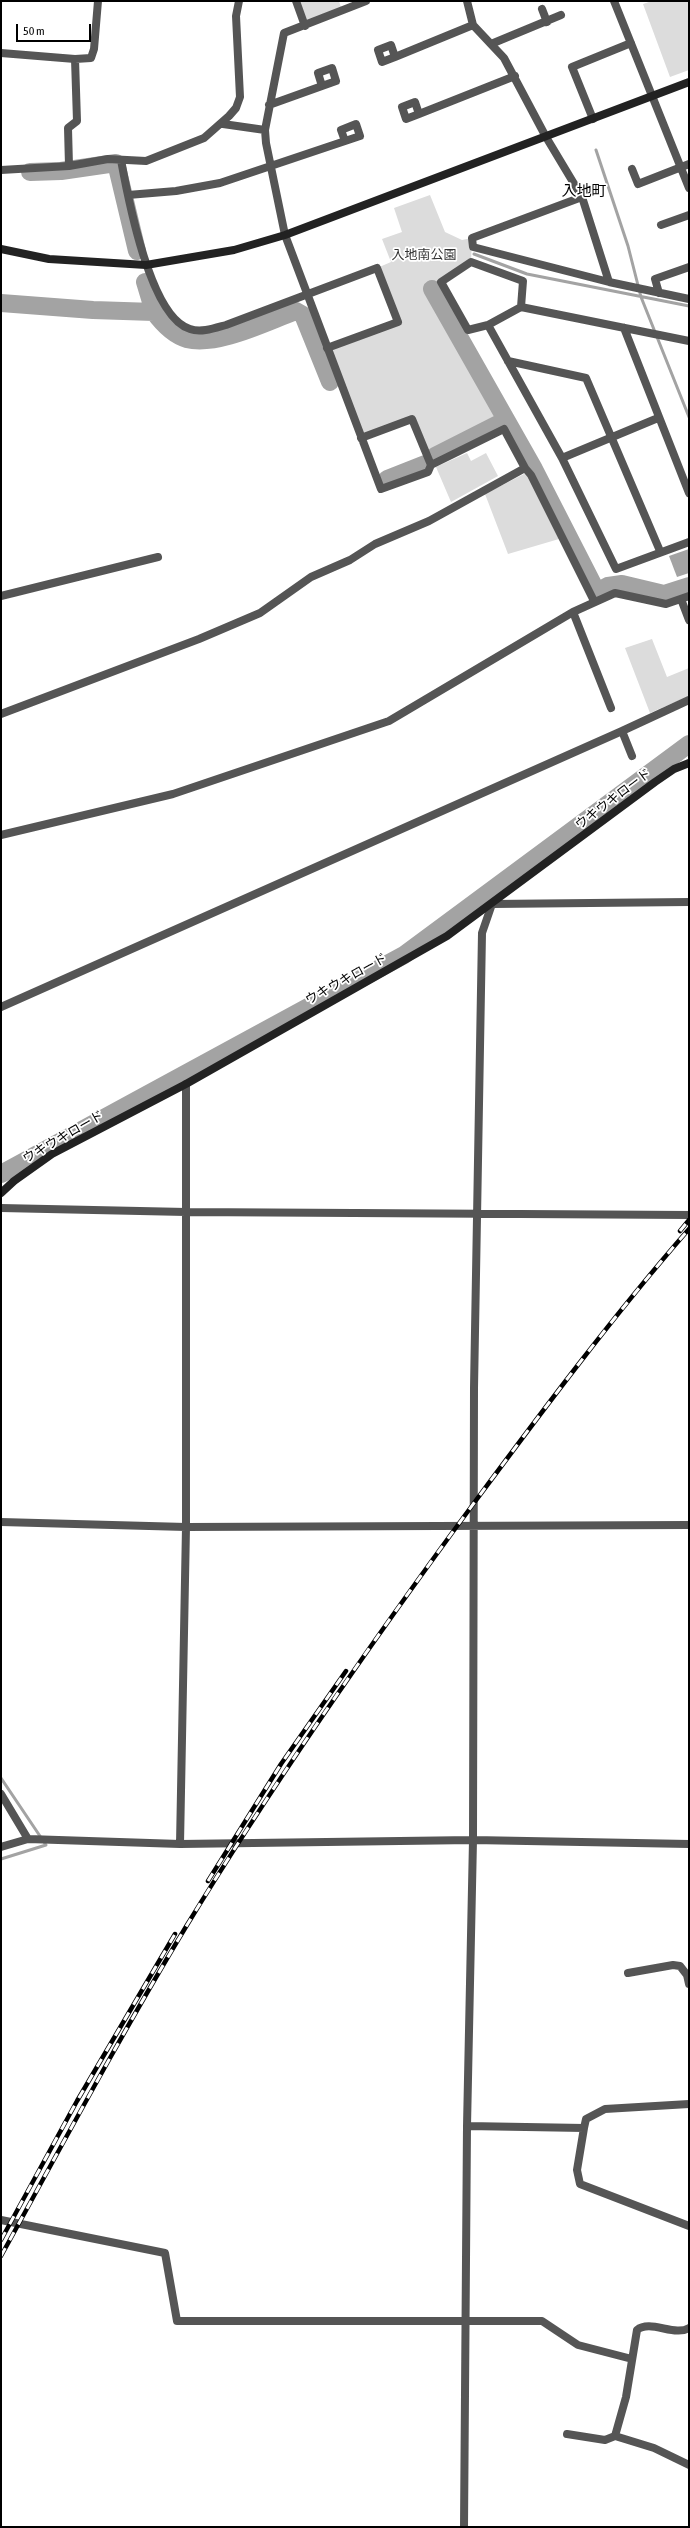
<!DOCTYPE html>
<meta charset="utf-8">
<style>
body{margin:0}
#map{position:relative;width:690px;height:2528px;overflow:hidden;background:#fff;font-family:"Asap Condensed",sans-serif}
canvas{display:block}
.frame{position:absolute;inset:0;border:2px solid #000;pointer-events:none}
.scale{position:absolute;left:16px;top:24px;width:75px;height:18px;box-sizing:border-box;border:2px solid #000;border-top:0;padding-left:5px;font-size:12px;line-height:14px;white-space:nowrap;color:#000;-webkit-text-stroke:3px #fff;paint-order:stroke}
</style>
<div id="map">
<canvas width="690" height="2528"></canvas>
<div class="frame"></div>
<div class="scale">50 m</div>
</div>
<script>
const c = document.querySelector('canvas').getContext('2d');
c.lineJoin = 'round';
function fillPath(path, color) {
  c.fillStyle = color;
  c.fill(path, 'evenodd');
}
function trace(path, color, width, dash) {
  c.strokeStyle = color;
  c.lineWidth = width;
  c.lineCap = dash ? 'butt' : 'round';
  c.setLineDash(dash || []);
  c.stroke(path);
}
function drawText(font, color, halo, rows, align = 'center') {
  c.font = font + ' "Asap Condensed","Noto Sans JP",sans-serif';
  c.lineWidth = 3.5;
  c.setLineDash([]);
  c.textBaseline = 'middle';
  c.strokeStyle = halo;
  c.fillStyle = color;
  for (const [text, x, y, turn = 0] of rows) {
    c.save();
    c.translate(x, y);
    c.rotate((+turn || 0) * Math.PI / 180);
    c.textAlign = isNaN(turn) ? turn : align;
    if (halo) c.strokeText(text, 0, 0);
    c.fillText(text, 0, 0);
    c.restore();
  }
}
fillPath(new Path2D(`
 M296,1h43l3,10 -37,15z
 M652,1h37v69l-19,7 -27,-73z
 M430,195l15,37 17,8 10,-2 -1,24 -30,20 -13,5 71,131 -72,37 -15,-36 -51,19 -34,-90 71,-26 -21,-54 14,-6 -9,-23 20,-7 -8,-24z
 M467,453l4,8 15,-8 12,23 -47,26 -15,-35z
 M524,474l5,1 30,64 -51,15 -23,-60z
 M652,639l15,38 22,-9v28l-39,17 -25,-65z`), '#dcdcdc');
fillPath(new Path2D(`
 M689,549v24l-12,4 -8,-21z`), '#a3a3a3');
trace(new Path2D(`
 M596,150l32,96 13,51 48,120
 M474,254l53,20 162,32
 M1,1778l45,67 -45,14`), '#a3a3a3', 3);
trace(new Path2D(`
 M30,172l31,-1 55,-8 21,88
 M145,282l9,30
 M432,289l102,180 63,123 11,-6 14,-2 42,10 25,-8
 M1,303l92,7 61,2c8,11 19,23 33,27 30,8 81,-18 109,-28l7,4 27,67
 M435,456l71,-36
 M387,479l38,-15
 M1,1174l403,-219 285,-211`), '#a3a3a3', 18);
trace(new Path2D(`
 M296,1l9,25
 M366,1l-82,32 -19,97 1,13 19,92 96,254 47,-17 3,-7
 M467,1l6,24 31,33 42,79 36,60 27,85
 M614,1l75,187
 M542,9l5,13
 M491,44l70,-29
 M1,53l74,6 16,-1 3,-9 4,-48
 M395,57l-4,-12 -13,5 4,12 13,-5 78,-32
 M269,105l67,-24 -4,-13 -14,5 4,13
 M419,114l-4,-12 -13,5 4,12 13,-5 96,-38
 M593,119l-21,-52 59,-24
 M223,124l42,6
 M121,160c7,38 29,157 69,169 11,4 25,-1 36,-4l151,-57 21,54 -71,26
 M69,166l-1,-38 9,-7 -2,-62
 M632,169l6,15 51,-20
 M1,170l68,-4 39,-7 38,2 58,-23 25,-22 7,-8 4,-11 -4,-81 3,-15
 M128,195l48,-4 44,-8 140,-47 -4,-12 -15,6 4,11
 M582,197l-110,41 1,9 136,35 80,17
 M661,225l28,-10
 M659,293l-4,-14 34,-12
 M488,325l-20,5 -27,-48 30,-20 52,19 -2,26
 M624,328l65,165
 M689,341l-168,-34 -33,18 74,133 54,111 73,-27
 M508,361l78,17 74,173
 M361,438l51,-19 19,46 73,-36 21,39
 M562,458l96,-40
 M1,596l157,-39
 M681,599l8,21
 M573,612l38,96
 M1,714l198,-75 61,-26 51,-36 39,-17 25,-16 54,-23 96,-53 6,7 63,126
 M632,756l-10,-25 67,-31
 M1,835l172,-41 216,-73 184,-109 42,-19 51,11 23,-8
 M1,1007l621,-276
 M1,1208l185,4 503,3
 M1,1522l185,5 503,-2
 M1,1794l27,45
 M180,1844l6,-317v-443
 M1,1847l27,-8 152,5 293,-4 216,4
 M628,1973l45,-8 7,1 7,9 2,9
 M467,2126l117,2 -7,42 3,14 109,42
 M584,2128l2,-9 19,-10 84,-5
 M1,2220l164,33 12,68h365l36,24 54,14
 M567,2434l38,6 10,-4 11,-39 11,-67c13,-11 38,7 52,-2
 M615,2436l39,12 35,17
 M464,2527l3,-401 6,-286 1,-452 8,-455 10,-29 197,-2`), '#555', 8);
trace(new Path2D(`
 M1,249l48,10 97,6 88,-15 51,-15 404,-153
 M1,1193l13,-12 38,-27 134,-70 261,-148 208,-154 19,-13 15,-6`), '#222', 8);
const rail = new Path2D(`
 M680,1231l9,-11
 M208,1881l73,-117 65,-93
 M1,2240l76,-139 98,-167
 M1,2256c61,-111 121,-223 186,-331 89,-146 186,-285 287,-422 69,-93 139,-187 215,-274`);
trace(rail, '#000', 4.5);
trace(rail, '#fff', 3, [9]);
drawText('13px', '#333', '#fff', [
 ["入地南公園",424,255]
]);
drawText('13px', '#000', '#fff', [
 ["ウキウキロード",613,799,-37],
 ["ウキウキロード",346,979,-29],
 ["ウキウキロード",63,1137,-30]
]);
drawText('15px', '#000', '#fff', [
 ["入地町",584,191]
]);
</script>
